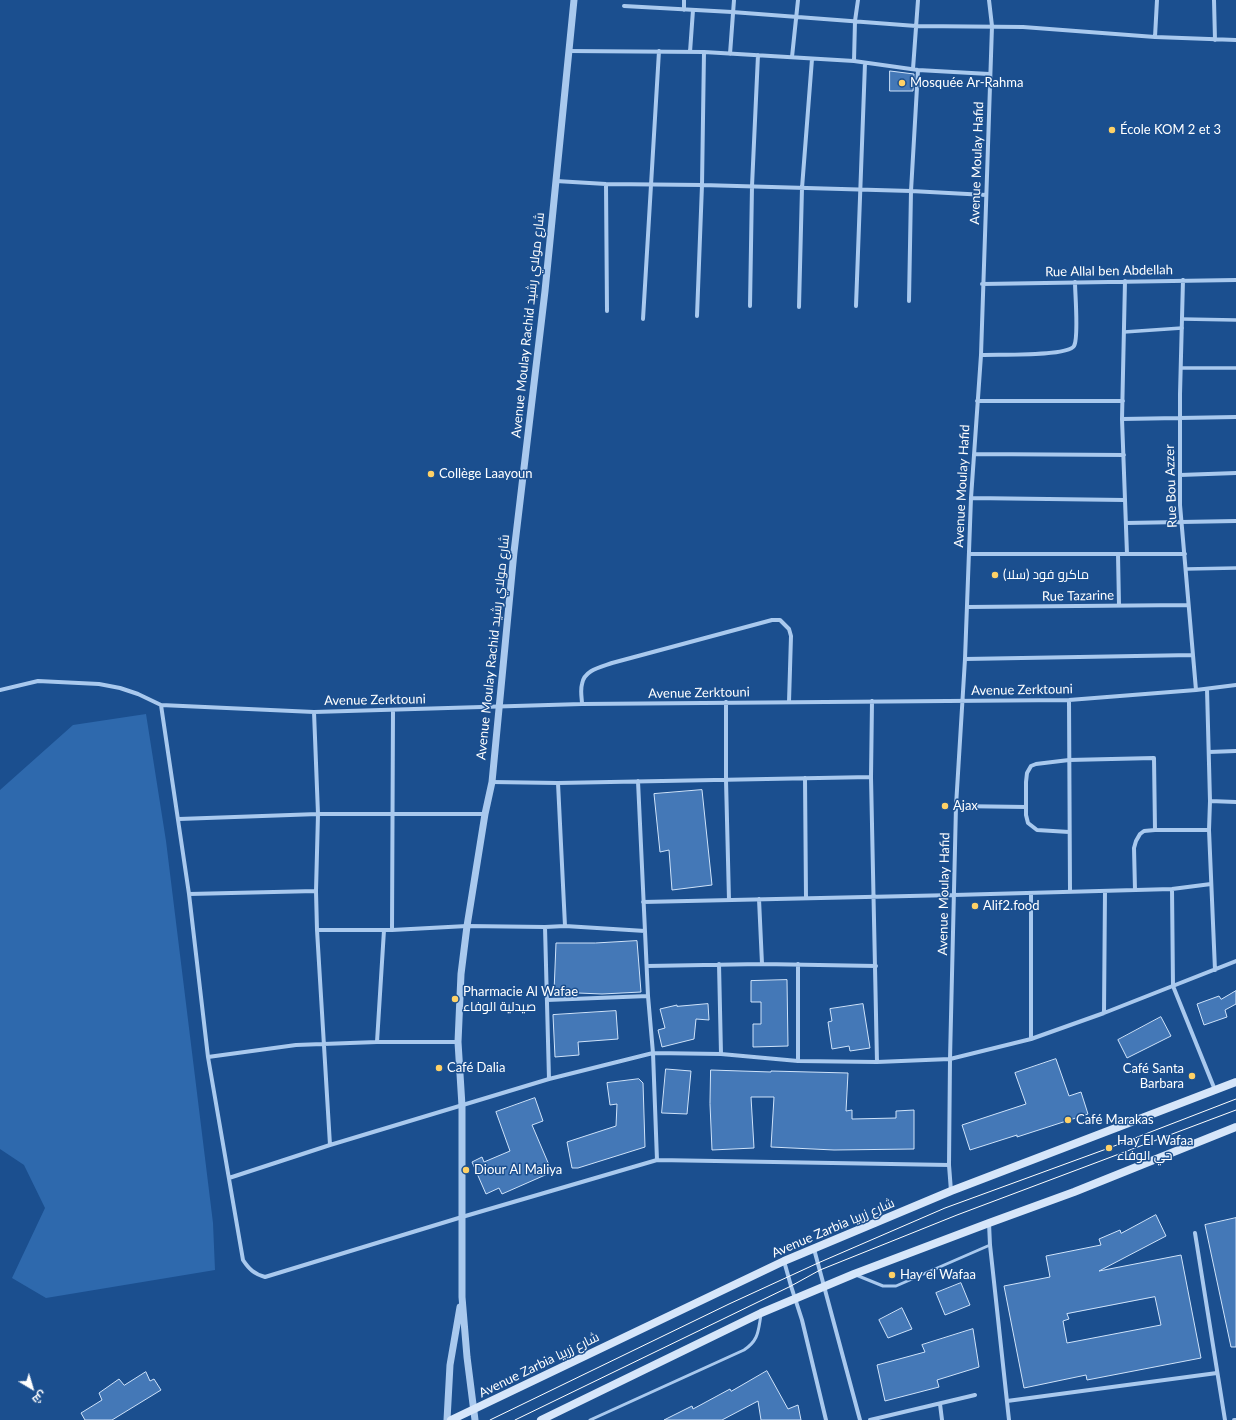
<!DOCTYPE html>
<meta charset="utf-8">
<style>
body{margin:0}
#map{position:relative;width:1236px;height:1420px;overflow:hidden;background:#1b4f8f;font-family:Lato,Cairo,sans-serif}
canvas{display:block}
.north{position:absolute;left:12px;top:1368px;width:40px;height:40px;-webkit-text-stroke:3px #1b4f8f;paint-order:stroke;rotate:142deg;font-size:11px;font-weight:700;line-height:16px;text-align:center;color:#fff}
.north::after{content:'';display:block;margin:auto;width:14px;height:18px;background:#fff;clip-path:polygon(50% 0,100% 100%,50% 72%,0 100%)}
</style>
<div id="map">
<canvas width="1236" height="1420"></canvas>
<div class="north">ش</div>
</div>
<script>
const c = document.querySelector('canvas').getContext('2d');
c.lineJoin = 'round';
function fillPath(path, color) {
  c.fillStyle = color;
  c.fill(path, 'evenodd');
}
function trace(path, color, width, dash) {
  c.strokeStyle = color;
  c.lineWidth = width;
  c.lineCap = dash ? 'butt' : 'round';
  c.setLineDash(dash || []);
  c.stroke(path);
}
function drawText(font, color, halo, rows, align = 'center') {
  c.font = font + ' Lato,Cairo,sans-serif';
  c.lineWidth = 3;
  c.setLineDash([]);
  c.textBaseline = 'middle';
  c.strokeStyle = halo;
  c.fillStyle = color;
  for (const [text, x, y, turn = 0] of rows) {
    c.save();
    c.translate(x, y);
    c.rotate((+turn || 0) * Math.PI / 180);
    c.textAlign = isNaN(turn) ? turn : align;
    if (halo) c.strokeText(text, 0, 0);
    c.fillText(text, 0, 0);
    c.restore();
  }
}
fillPath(new Path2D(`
 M146,714l20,127 47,382 2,47 -169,28 -34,-20 33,-70 -21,-43 -24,-16v-359l73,-65z`), '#2e69ad');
const building = new Path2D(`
 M890,71l24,3 -1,17h-23z
 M702,790l10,95 -40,5 -3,-40 -9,2 -6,-58z
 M637,941l4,51 -39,2 -48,-2 2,-49h39z
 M787,980l1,66 -35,1v-23h8v-22h-10v-21z
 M1236,991v13l-11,6 2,7 -23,8 -7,-21 22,-8 2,3z
 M708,1004l1,16 -13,-1 -2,20 -32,8 -4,-17 7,-2 -5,-19 17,-4v1z
 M863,1004l7,44 -20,3 -1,-5 -17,3 -4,-27 4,-1 -2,-12z
 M616,1011l2,28 -40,3 1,13 -24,2 -2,-42z
 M1161,1017l10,19 -44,22 -9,-18z
 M1056,1059l13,37 12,-4 7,22 -71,23v-2l-47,15 -8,-25 64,-21 -11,-31z
 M666,1069l25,2 -4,43 -25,-1z
 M711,1070l60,2v-1l77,2 -2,38 6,-1v9l44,-1v-7l18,-1v39l-80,1 -63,-3 3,-50h-23l3,51 -42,2 -2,-46z
 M639,1079l4,4 2,64 -67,21h-6l-5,-26 49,-16 1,-22 -7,1 -3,-22z
 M535,1098l8,23 -11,4 20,47 -50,22 -3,-6 -13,6 -14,-32 10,-5 2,5 26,-11 -14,-39z
 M1156,1215l10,21 -67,35 82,-16 20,103 -114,22 -1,-5 -62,13 -20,-102 46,-9 -4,-21 55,-11 -2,-6 21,-9 1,3zM1155,1297l6,28 -94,18 -4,-22 6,-2 -2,-5z
 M1236,1218v129h-5l-26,-122z
 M961,1283l9,22 -25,10 -9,-22z
 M902,1308l10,21 -24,9 -9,-18z
 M973,1329l6,38 -42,13 2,7 -54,14 -8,-36 48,-13 -3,-7z
 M767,1371l21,38 10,-4 3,15h-40l-3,-19 -36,19h-58l28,-14 1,3 37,-20 1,2z
 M146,1372l4,9 4,-2 7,11 -49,30h-27l-4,-7 21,-13 -3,-7 20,-14 5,6z`);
fillPath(building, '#4478b7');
trace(building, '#cfe3fa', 1);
trace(new Path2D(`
 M856,1275l27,11h13l94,-41
 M590,1420l154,-70c15,-10 14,-19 17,-35`), '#a9c9ee', 3);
trace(new Path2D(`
 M1182,319l54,1
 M1124,332l58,-4
 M1181,368h55
 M1186,569l50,-1`), '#a9c9ee', 3.5);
trace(new Path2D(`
 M1214,0l1,40
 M624,6l108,6 184,14 107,1 132,10 81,3
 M684,10v-10
 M1155,37l2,-37
 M568,51l136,1 150,9 64,9 71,4
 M690,52l3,-42
 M730,54l4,-54
 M792,57l6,-57
 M854,61l1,-40 3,-21
 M913,69l5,-69
 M556,181l50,3 96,1 209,6 75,4
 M606,184l1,127
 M1183,280l-3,114v111l16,185
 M1125,281l-3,138 5,135
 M982,284l254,-4
 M909,301l2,-110 7,-121
 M750,306l2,-120 6,-131
 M856,306l9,-243
 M799,307l3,-119 10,-129
 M697,316l5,-131 2,-133
 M643,319l16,-268
 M981,355c15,-1 86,2 93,-9 5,-8 1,-52 1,-64
 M977,401h146
 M1122,419l114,-2
 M974,454l150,1
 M1180,475l56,-2
 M971,498l154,2
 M1126,523l110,-2
 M969,554h216
 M1118,554l1,51
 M967,607l221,-2
 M965,659l228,-4
 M1207,689l3,112 -1,29 6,140
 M0,690l38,-9 61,3 21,4 18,6 23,11 153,7 268,-8 487,-4 127,-10 40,-5
 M1069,700l1,192
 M872,701l-1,76 6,285
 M726,702v78l3,120
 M582,704c0,-6 -2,-13 0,-20 2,-14 19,-17 30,-21l160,-43h8l9,9 2,7 -2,66
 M161,705l28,189 19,163 35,203c6,9 11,14 22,17l197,-60 195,-57 292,5
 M314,712l4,102 -2,77 1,39 13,215
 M1209,752l27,-1
 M805,778l1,120
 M638,781l10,215 5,57 4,107
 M492,782l66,1 313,-6
 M558,783l7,143
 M1210,801l26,1
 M956,806l70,1
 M179,819l139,-5h167
 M1069,832l-32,-2 -9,-7 -2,-8v-33l1,-9 4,-7 5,-2 33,-4 85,-2 1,72
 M1172,889l1,97 42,104
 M1135,890l-1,-42 2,-7 4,-7 4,-3 11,-1h54
 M189,894l127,-3
 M759,899l3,65
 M643,902l311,-7 218,-6 39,-5
 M545,927l4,152
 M317,930h75l75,-4 78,1 20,-1 80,5
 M392,930l1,-220
 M719,964l2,90
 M798,964v97
 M647,966l115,-2 114,2
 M547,1000l101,-4
 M1104,1013l1,-122
 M1031,1039v-146
 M377,1042l7,-112
 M208,1057l88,-12 81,-3h81
 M229,1178l101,-33 219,-66 104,-26 68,1 77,7 79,1 73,-3 81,-20 73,-26 132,-52
 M951,1191l-2,-26 1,-106 6,-253 9,-147 6,-161 10,-143 11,-329 -3,-26
 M989,1223l1,22 19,175
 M1195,1233l30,187
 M814,1249l46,171
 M784,1261l7,25 11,34 24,100
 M1007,1401l210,-28
 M940,1404l2,16
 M870,1420l105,-25
 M1234,1420h2`), '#a9c9ee', 4);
trace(new Path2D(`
 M447,1420l3,-55 10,-58
 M475,1420l-8,-63 -5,-60v-191l-4,-64 3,-68 6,-48 18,-112 7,-32 22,-230 31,-261 29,-291`), '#a9c9ee', 7);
trace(new Path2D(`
 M451,1420l333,-159 167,-70 285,-109
 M541,1420l220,-107 93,-39 135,-51 85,-31 162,-65`), '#d6e6fa', 8);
trace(new Path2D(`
 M490,1420l239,-116 89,-41 127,-55 164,-60 127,-49
 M515,1420l276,-134 29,-16 137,-55 279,-105`), '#fff', 1);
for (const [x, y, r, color] of [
 [902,83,4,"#ffd166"],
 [1112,130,4,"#ffd166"],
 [431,474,4,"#ffd166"],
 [995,575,4,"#ffd166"],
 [945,806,4,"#ffd166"],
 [975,906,4,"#ffd166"],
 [455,999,4,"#ffd166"],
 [439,1068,4,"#ffd166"],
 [1192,1076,4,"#ffd166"],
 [1068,1120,4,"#ffd166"],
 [1109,1148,4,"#ffd166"],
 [466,1170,4,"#ffd166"],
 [892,1275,4,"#ffd166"]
]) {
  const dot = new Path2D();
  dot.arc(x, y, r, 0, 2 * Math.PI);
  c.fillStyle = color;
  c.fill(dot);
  trace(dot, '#1b4f8f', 1.5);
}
drawText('13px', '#fff', '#1b4f8f', [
 ["Mosquée Ar-Rahma",910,83],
 ["École KOM 2 et 3",1120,130],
 ["Collège Laayoun",439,474],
 ["ماكرو فود (سلا)",1003,575],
 ["Ajax",953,806],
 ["Alif2.food",983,906],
 ["Pharmacie Al Wafae",463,992],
 ["صيدلية الوفاء",463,1007],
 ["Café Dalia",447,1068],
 ["Café Santa",1184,1069,"right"],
 ["Barbara",1184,1084,"right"],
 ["Café Marakas",1076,1120],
 ["Hay El Wafaa",1117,1141],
 ["حي الوفاء",1117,1156],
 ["Diour Al Maliya",474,1170],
 ["Hay el Wafaa",900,1275]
], 'left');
drawText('13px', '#fff', '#1b4f8f', [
 ["Avenue Moulay Hafid",977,163,-88],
 ["Rue Allal ben Abdellah",1109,271,-1],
 ["Avenue Moulay Rachid شارع مولاي رشيد",528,325,-84],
 ["Avenue Moulay Hafid",962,486,-87],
 ["Rue Bou Azzer",1171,486,-92],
 ["Rue Tazarine",1078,596,-1],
 ["Avenue Moulay Rachid شارع مولاي رشيد",493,647,-84],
 ["Avenue Zerktouni",1022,690,-1],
 ["Avenue Zerktouni",699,693,-1],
 ["Avenue Zerktouni",375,700,-1],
 ["Avenue Moulay Hafid",944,894,-89],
 ["Avenue Zarbia شارع زربيا",833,1228,-23],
 ["Avenue Zarbia شارع زربيا",539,1365,-26]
]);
</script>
